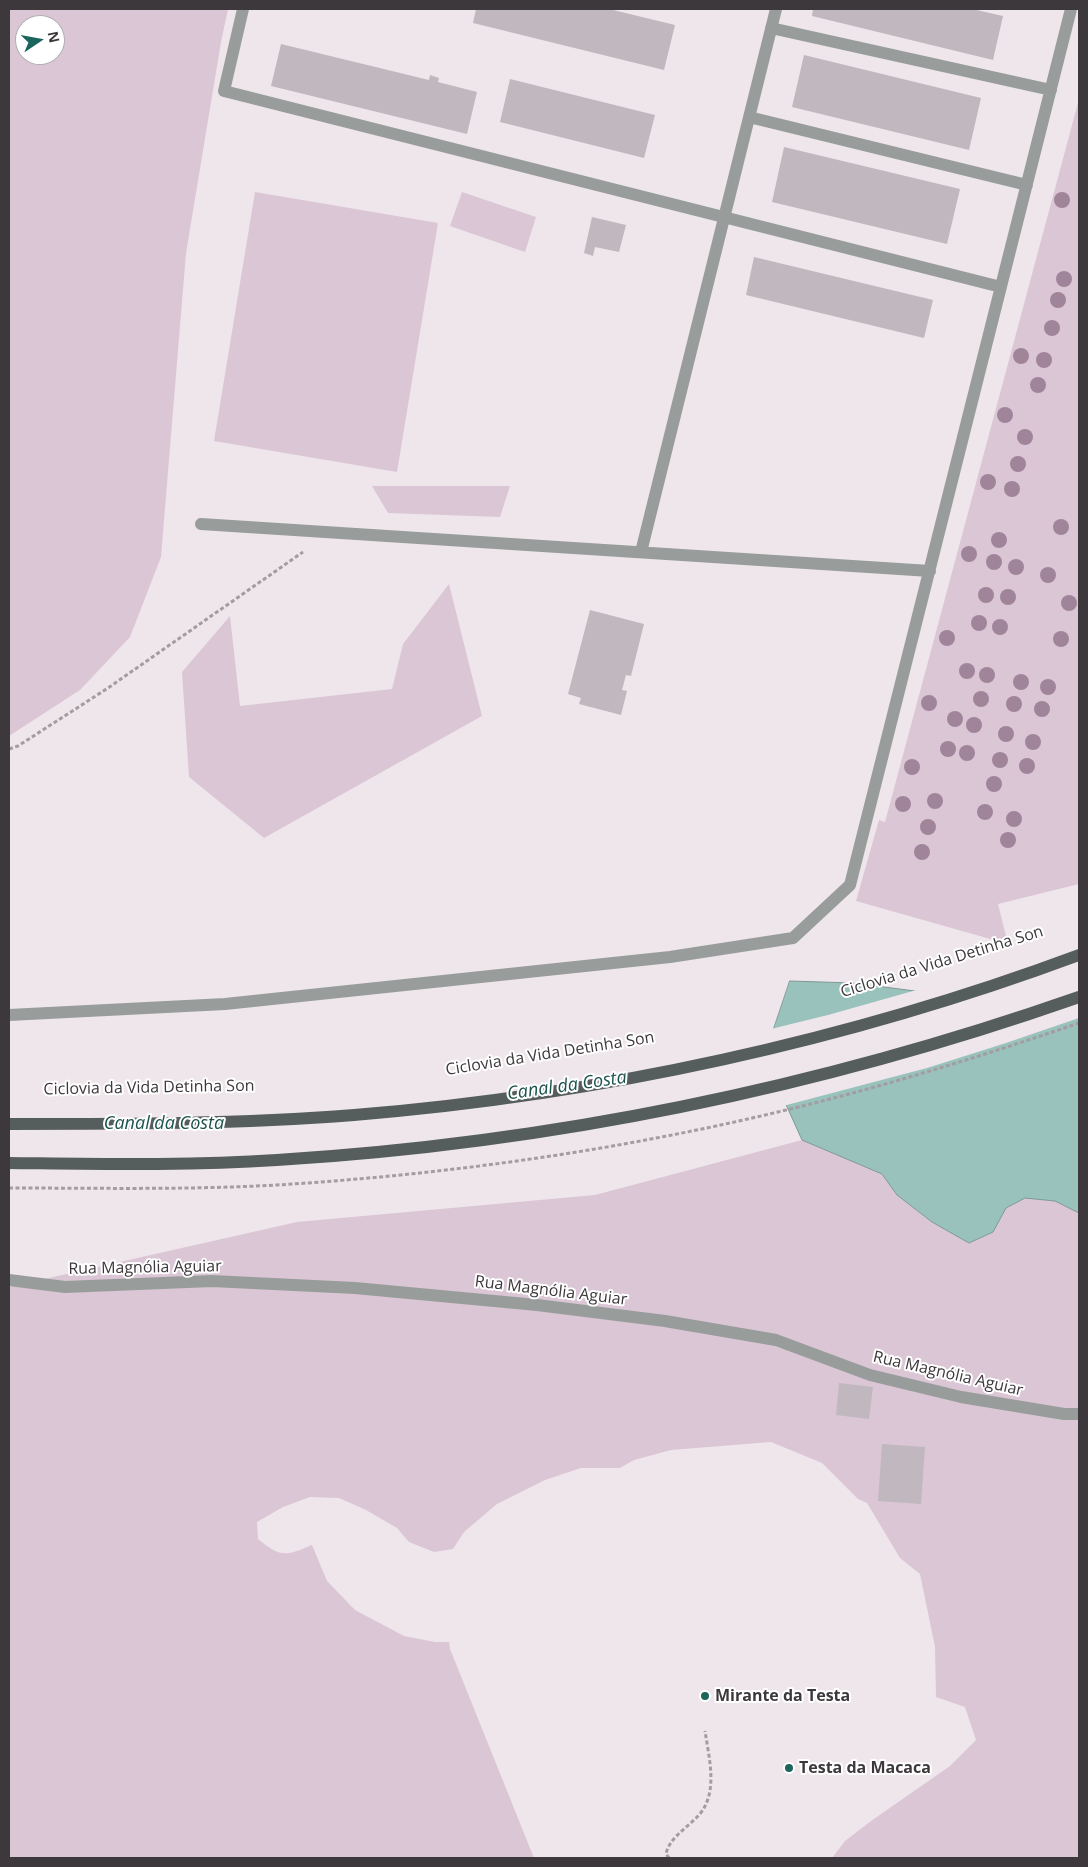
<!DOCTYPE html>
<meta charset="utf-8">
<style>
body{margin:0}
#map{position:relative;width:1088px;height:1867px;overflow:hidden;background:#efe6ec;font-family:"Open Sans",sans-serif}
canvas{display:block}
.frame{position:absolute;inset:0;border:10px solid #3c383b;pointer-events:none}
.north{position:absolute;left:15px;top:15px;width:50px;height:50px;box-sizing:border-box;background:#fff;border:1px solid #b1afb1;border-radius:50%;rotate:78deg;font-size:14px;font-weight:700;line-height:20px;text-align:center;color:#3c383b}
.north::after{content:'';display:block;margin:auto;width:18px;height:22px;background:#1b655d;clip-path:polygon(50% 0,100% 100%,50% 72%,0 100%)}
</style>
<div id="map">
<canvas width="1088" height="1867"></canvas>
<div class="frame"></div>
<div class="north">N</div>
</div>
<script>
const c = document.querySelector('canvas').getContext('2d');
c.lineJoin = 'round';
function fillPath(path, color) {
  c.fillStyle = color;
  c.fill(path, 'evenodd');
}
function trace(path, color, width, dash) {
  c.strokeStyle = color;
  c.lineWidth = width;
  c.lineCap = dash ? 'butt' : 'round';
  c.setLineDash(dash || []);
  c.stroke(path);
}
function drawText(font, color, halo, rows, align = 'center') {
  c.font = font + ' "Open Sans",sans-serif';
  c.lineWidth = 4;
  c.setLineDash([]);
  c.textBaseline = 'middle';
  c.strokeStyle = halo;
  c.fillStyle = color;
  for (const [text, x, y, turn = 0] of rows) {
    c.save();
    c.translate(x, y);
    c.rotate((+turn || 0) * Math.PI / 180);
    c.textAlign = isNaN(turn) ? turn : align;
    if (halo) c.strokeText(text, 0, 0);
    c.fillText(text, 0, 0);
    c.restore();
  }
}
fillPath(new Path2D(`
 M9,9h219l-7,33 -35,211 -25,304 -31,80 -50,53 -71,46zM25,25h30v30h-30z
 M1079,99v785l-81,20 10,40 -152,-43 23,-81 6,2z
 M255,192l183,31 -41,249 -183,-31z
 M462,192l74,25 -11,35 -75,-26z
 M372,486h138l-10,31 -112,-4z
 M449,584l33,132 -218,122 -75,-61 -7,-105 48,-56 10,90 152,-17 11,-45z
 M802,1140l80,34 15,21 35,27 37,21 24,-11 13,-24 19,-10 30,3 24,12v645h-247l13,-17 26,-20 79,-55 26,-26 -11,-33 -29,-10 -1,-50 -15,-73 -20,-16 -33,-55 -9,-4 -36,-36 -51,-21 -100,8 -37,10 -14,8h-39l-36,12 -48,24 -33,28 -11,17 -19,3 -25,-10 -12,-14 -31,-18 -27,-12 -29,-1 -27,10 -26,15 1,17c23,19 28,17 54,6l15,36 28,29 49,26 31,6h14l1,7 84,209h-525v-571l288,-65 298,-27z`), '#dbc6d5');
const water = new Path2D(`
 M790,981l63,2 132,17 94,17v196l-24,-12 -30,-3 -19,10 -13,24 -24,11 -37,-21 -35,-27 -15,-21 -80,-34 -23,-51 -13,-37z`);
fillPath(water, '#98c2bb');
trace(water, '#7c9995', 1);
fillPath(new Path2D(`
 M920,989l65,8 94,18v3l-73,25 -79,25 -144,38 -19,-53 7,-24 57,-14z`), '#efe6ec');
fillPath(new Path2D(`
 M476,9h133l66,16 -11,45 -191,-47z
 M813,9h159l31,7 -10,44 -181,-44z
 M281,44l148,36 1,-5 9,3 -1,4 39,10 -10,42 -196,-48z
 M804,55l177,43 -12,52 -177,-43z
 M510,79l145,36 -11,43 -144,-36z
 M784,147l176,42 -13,55 -175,-42z
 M592,217l34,8 -7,27 -24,-5 -2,9 -9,-3z
 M754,257l179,43 -9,38 -178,-43z
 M590,610l54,14 -13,52 -5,-1 -4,15 5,1 -6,24 -42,-11 2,-6 -13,-4z
 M839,1383l34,4 -4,32 -33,-4z
 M882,1444l43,3 -4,57 -43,-3z`), '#c0b8be');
trace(new Path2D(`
 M9,749l9,-3 90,-58 195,-136
 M9,1188c89,0 178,2 268,-3 193,-12 386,-41 572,-91 78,-21 154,-45 230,-71
 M669,1858l-3,-4c3,-16 21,-26 32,-38 21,-22 11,-58 7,-85`), '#a39ca1', 3, [4, 2.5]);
trace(new Path2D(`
 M243,9l-19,82 777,196
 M771,28l280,62
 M749,117l278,68
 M201,524l729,47
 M641,552l135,-543
 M9,1015l216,-11 445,-47 123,-19 57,-53 221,-876
 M9,1280l56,7 147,-6 143,7 182,17 128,16 111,19 94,35 91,22 103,17h15`), '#989d9c', 12);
trace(new Path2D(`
 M9,1124c115,0 230,0 345,-9 246,-20 494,-74 725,-160
 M9,1163c89,1 179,3 268,-3 276,-17 542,-72 802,-163`), '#565e5d', 12);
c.fillStyle = '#a0859a';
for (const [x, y] of [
 [1062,200],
 [1064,279],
 [1058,300],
 [1052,328],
 [1021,356],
 [1044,360],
 [1038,385],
 [1005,415],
 [1025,437],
 [1018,464],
 [988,482],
 [1012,489],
 [1061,527],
 [999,540],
 [969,554],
 [994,562],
 [1016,567],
 [1048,575],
 [986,595],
 [1008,597],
 [1069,603],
 [979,623],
 [1000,627],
 [947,638],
 [1061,639],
 [967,671],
 [987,675],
 [1021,682],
 [1048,687],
 [981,699],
 [929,703],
 [1014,704],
 [1042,709],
 [955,719],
 [974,725],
 [1006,734],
 [1033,742],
 [948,749],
 [967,753],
 [1000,760],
 [1027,766],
 [912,767],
 [994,784],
 [935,801],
 [903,804],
 [985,812],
 [1014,819],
 [928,827],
 [1008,840],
 [922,852]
]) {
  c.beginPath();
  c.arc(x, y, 8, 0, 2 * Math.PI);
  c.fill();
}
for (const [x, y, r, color] of [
 [705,1696,5,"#1b655d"],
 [789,1768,5,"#1b655d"]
]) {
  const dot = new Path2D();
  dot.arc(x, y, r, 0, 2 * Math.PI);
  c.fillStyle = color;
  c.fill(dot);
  trace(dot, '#fff', 2);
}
drawText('16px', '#3c383b', '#fff', [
 ["Ciclovia da Vida Detinha Son",942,962,-17],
 ["Ciclovia da Vida Detinha Son",550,1054,-9],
 ["Ciclovia da Vida Detinha Son",149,1088,-1],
 ["Rua Magnólia Aguiar",145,1268,-1],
 ["Rua Magnólia Aguiar",551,1291,7],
 ["Rua Magnólia Aguiar",948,1374,13]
]);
drawText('bold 16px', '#3c383b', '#fff', [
 ["Mirante da Testa",715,1696],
 ["Testa da Macaca",799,1768]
], 'left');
drawText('italic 18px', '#19534c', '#fff', [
 ["Canal da Costa",567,1086,-8],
 ["Canal da Costa",164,1124]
]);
</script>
